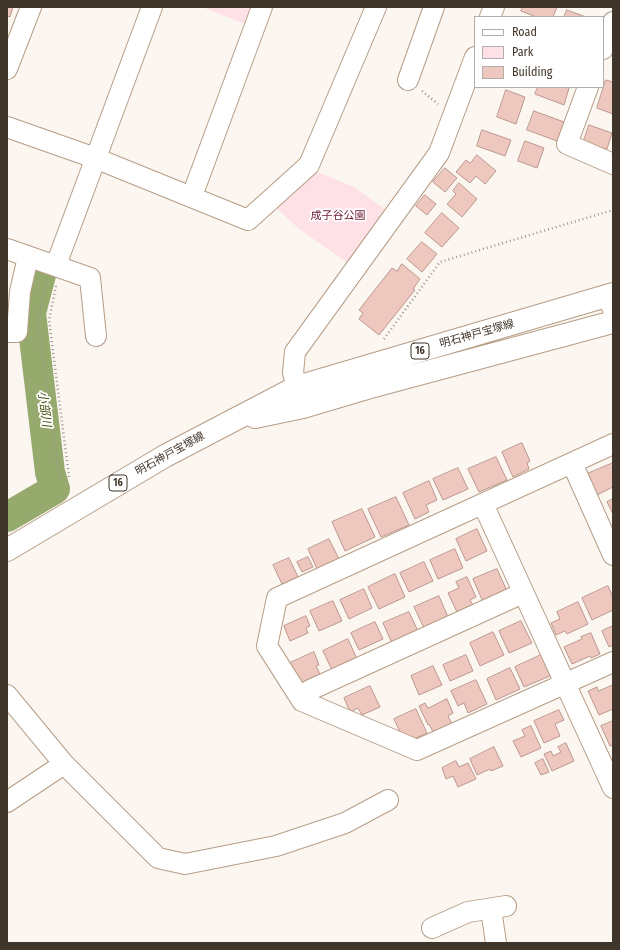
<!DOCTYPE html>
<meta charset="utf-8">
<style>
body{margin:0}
#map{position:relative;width:620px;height:950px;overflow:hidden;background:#fcf6f1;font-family:"Fira Sans Condensed",sans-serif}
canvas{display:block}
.frame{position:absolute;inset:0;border:8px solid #40352b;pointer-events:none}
.legend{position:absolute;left:474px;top:16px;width:130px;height:72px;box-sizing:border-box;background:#fff;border:1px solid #b3aeaa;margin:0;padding:5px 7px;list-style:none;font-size:12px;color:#40352b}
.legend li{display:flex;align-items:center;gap:8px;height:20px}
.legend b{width:20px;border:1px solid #b3aeaa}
</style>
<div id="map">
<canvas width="620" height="950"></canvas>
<div class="frame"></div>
<ul class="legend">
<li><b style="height:5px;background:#fff"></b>Road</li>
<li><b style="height:11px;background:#fee1e6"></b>Park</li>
<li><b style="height:11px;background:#eec8be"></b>Building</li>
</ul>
</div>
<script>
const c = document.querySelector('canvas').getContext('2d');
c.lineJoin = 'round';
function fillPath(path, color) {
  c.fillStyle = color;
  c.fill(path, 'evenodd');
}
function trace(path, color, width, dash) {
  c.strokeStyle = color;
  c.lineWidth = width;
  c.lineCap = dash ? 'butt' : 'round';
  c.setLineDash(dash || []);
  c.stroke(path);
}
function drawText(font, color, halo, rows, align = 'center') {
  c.font = font + ' "Fira Sans Condensed","Noto Sans JP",sans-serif';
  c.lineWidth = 3.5;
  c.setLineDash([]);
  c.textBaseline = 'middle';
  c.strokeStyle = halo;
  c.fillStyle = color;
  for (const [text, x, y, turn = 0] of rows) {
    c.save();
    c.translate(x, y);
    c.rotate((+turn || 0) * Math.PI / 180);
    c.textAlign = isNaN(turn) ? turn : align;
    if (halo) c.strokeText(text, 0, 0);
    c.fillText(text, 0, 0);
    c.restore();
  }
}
fillPath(new Path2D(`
 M202,7h52l-7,18z
 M313,170l41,17 32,23 -38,53 -49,-34 -25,-23z`), '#fee1e6');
trace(new Path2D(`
 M7,517l48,-28 -5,-17 -19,-159 10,-38`), '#97aa6e', 30);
const building = new Path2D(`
 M7,7h6l-3,10 -3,-1z
 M523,7h34l-4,10h-17l-15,-6z
 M567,10l19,7h-22z
 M606,80l7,2v32l-16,-6z
 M538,87h28l3,1 -5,17 -29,-11z
 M506,90l19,7 -9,27 -19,-7z
 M534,111l30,11 -7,19 -30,-11z
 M589,125l23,8 -5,16 -3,-1 -1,3 -20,-7z
 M482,130l29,10 -6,16 -28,-10z
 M525,141l19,7 -7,20 -19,-7z
 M477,155l19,16 -11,13 -9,-8 -6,7 -14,-11 10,-12 4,3z
 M445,168l12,10 -12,14 -12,-10z
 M459,183l18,16 -15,18 -15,-13 9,-10 -3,-3z
 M425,195l11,9 -9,11 -11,-9z
 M442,213l17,15 -17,19 -17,-14z
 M422,242l15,12 -15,18 -15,-13z
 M402,264l18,15 -7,10 2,1 -36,45 -20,-16 4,-6 -4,-3 33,-42 5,3z
 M522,443l8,18 -3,2 2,6 -16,8 -11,-25z
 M496,457l11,23 -28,12 -11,-23z
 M613,463v24l-16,8 -10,-21z
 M458,468l10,21 -25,11 -10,-21z
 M429,481l8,19 -11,5 3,7 -14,7 -12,-26z
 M396,497l13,28 -28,12 -13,-28z
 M613,499v15l-6,-12z
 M362,509l13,28 -30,14 -13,-29z
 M477,529l10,22 -21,10 -10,-22z
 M329,539l10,20 -22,10 -9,-20z
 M455,549l8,19 -25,11 -8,-19z
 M308,557l5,10 -11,5 -5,-10z
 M289,558l9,19 -16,7 -9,-19z
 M424,562l9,19 -24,11 -9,-19z
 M497,569l10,22 -24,11 -10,-23z
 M395,574l10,23 -26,12 -11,-22z
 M467,577l9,20 -6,3 3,5 -16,7 -9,-19 11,-5 -3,-6z
 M608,586l5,11v13l-21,10 -10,-22z
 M364,589l8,19 -23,11 -9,-19z
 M439,596l9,21 -24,11 -10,-21z
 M333,601l9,20 -23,10 -9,-20z
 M578,602l10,22 -21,10 -2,-3 -9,4 -5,-12 9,-4 -3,-7z
 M409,612l9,19 -26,12 -9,-20z
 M306,616l4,10 -4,2 2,5 -18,8 -6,-15z
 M521,621l11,22 -23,10 -10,-22z
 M375,622l8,17 -24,11 -8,-17z
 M613,626v19l-4,2 -7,-16z
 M493,632l11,23 -24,11 -10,-23z
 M591,633l9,21 -9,4 -1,-2 -18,8 -8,-17 18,-8 -1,-2z
 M348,639l9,20 -25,11 -9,-19z
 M314,652l5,13 -3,1 4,8 -20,9 -10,-20z
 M466,655l7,16 -23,10 -7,-16z
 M541,655l9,21 -26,11 -9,-20z
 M433,666l9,19 -23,10 -8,-19z
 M510,668l10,21 -24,11 -9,-21z
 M476,680l11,24 -19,9 -4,-10 -6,3 -7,-15z
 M613,685v24l-14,6 -11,-24 9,-4 1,4z
 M370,686l10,21 -18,8 -4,-7 -8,4 -6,-14z
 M447,699l6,14 -5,3 4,8 -19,8 -4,-8 -1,1 -9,-19 6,-3 3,5z
 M416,709l11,24 -22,10 -11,-24z
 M559,710l5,10 -9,4 5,12 -16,7 -10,-22z
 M613,721v24l-3,1 -9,-20z
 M531,726l10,22 -20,9 -8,-16 12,-5 -3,-6z
 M566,743l8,18 -22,10 -8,-17 7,-3 2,5 8,-4 -3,-5z
 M494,747l9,19 -12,5 -1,-2 -13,6 -7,-16z
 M543,759l6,13 -8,3 -6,-12z
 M456,761l3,6 9,-4 8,16 -18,8 -5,-11 -7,3 -4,-11z`);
fillPath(building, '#eec8be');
trace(building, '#bb978e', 1);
const minor = new Path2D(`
 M490,17l4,-10
 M603,49l10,-27
 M7,69l24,-62
 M408,80l26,-73
 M588,87l-21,57 46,20
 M7,127l88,31 153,62 61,-55 67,-158
 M192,196l70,-189
 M7,249l83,29 6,58
 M56,265l96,-258
 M608,296l5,14
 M7,332h10l3,-40 8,-35
 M302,402l-9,-29 2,-21 144,-199 36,-96
 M613,444l-336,154 -10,48 35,55 115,49 196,-88
 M572,463l41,92
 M483,504l130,284
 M7,695l57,69 94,94 27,6 91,-18 69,-23 43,-23
 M302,701l8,-11 213,-97
 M7,802l57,-38
 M491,909l5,34
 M432,928l36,-16 38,-6`);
const major = new Path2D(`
 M255,417l48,-10 64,-19 246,-66
 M7,550l158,-94 132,-69 316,-93`);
trace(minor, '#b69d85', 22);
trace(major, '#b69d85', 24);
trace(new Path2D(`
 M422,91l16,13
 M46,280l-8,43 22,156
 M56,286l-7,34 20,157
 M384,339l56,-77 173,-52`), '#9e968e', 2.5, [1, 3]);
trace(minor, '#fff', 20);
trace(major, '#fff', 22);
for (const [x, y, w] of [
 [420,351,18],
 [118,483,18]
]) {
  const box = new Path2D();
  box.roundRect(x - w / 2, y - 8, w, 16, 3);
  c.fillStyle = '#fff';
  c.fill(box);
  trace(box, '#40352b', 1);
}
drawText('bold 10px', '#40352b', null, [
 ["16",420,351],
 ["16",118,483]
]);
drawText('11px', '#6e1c35', '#fff', [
 ["成子谷公園",338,216]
]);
drawText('11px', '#40352b', '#fff', [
 ["明石神戸宝塚線",477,334,-16],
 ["明石神戸宝塚線",170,454,-29]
]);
drawText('italic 12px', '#3d4e06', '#fff', [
 ["小部川",44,409,83]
]);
</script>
